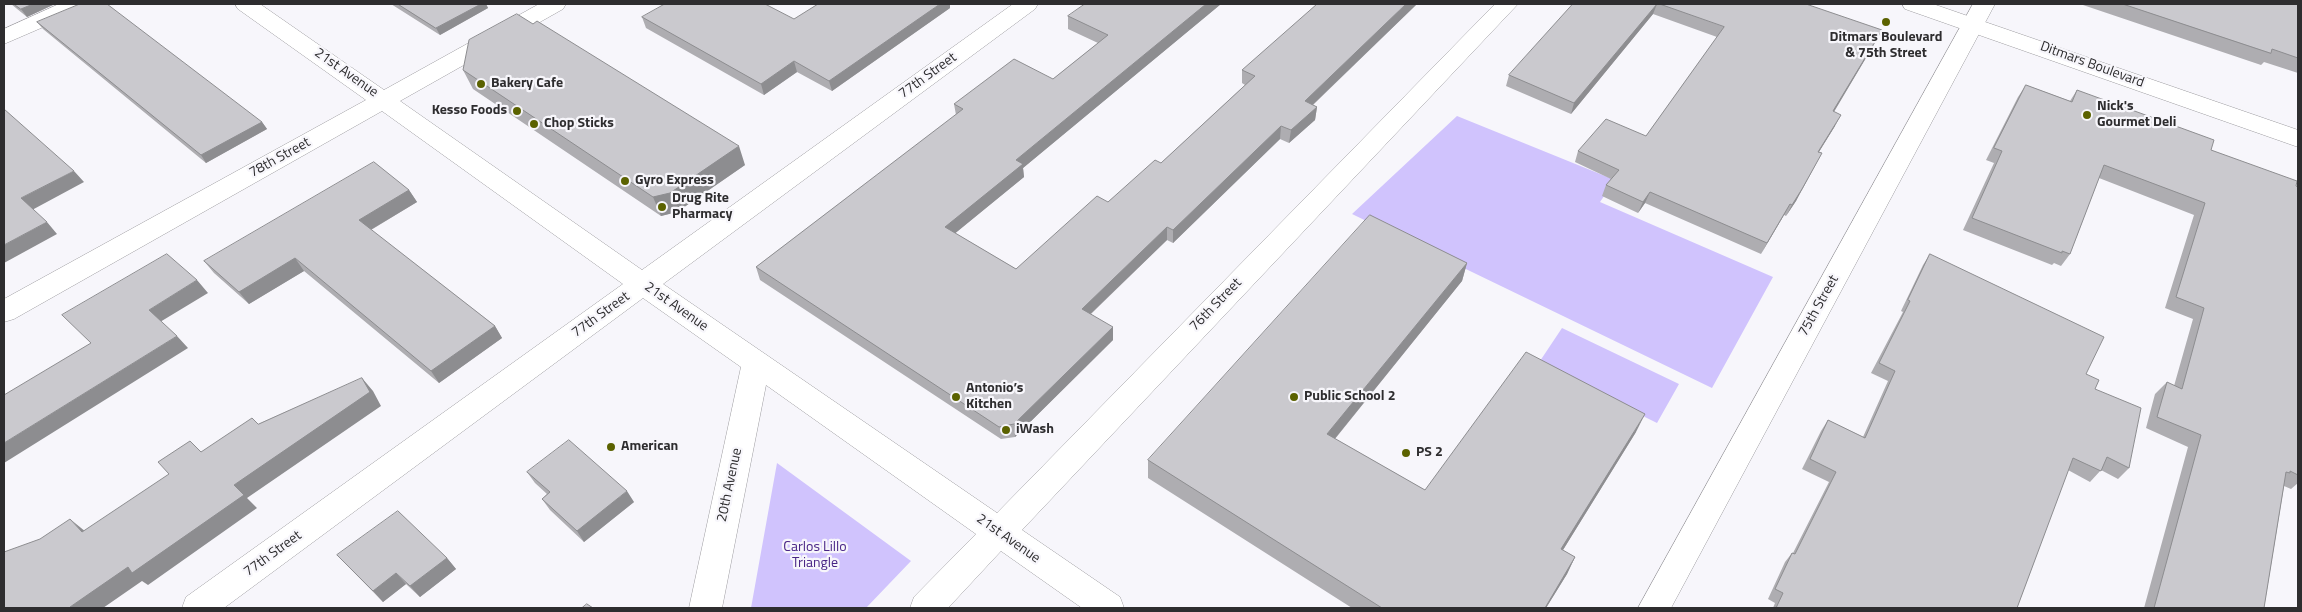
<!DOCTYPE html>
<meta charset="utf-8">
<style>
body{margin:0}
#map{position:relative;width:2302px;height:612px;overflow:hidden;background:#f7f6fb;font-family:"Titillium Web",sans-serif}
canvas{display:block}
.frame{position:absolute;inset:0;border:5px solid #2e2d2f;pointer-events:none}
</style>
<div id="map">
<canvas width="2302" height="612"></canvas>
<div class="frame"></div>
</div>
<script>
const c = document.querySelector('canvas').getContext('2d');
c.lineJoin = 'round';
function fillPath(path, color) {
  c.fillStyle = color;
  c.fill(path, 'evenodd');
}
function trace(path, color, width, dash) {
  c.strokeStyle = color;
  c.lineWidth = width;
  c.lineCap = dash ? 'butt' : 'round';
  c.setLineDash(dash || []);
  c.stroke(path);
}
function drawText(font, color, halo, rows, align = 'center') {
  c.font = font + ' "Titillium Web",sans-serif';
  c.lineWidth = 4.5;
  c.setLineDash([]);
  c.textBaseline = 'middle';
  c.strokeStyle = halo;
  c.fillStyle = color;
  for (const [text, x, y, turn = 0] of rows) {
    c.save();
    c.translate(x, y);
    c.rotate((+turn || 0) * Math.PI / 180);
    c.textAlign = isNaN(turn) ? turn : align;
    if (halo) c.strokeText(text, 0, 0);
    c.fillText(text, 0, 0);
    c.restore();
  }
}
fillPath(new Path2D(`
 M1457,116l158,64 -15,22 173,75 -61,111 -360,-174z
 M1562,328l117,56 -22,39 -119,-59z
 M777,463l134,98 -45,47h-115z`), '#d0c3fd');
const minor = new Path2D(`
 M59,4h29l-3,5 -81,35v-15z
 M235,4h25l124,86 155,-86h27l-3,5 -163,92 242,169 371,-266h25l-3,5 -372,275 334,229 498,-509h23l-496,526 98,67 4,11h-42l-81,-57 -53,57h-38l4,-11 62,-63 -210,-149 -44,223h-33l52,-241 -98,-69 -419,310h-42l4,-11 437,-313 -241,-173 -368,208 -10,3v-23l362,-199 -128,-91z
 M1973,4h22l-324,604h-33z`);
const tertiary = new Path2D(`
 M1902,4h31l365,126v17l-393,-138z`);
trace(minor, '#9d9ca0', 1);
trace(tertiary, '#9d9ca0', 1);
fillPath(minor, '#fff');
fillPath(tertiary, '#fff');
fillPath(new Path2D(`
 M11,4h44l-28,13z
 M391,4h95l2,4 -48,27z
 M1221,4l-198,164 1,9 -69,56 61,36 145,-106 84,-78 -3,-2v-13l175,-66 -104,101 4,2 -2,13 -26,23 -9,-4 -107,104 -6,-3 -76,74 22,26 -98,97 -14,2 -241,-159 -4,-13 200,-152 -2,-11 99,-25 45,-36 -30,-14v-13z
 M1573,4h233l70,37 -42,71 1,14 -16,26 -23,49 -10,15 -2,-1 -23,39 -116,-51 -7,10 -36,-17 4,-11 5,-6 -36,-17 3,-11 68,-15 71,-99 -64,-23 -82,100 -65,-28 3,-11z
 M2080,4h218v69l-34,-11 -3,3z
 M950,8l-118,83 -35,-19 -33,23 -118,-67 -4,-11 152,2z
 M37,22l225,100 5,7 -61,34 -163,-134z
 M463,70l282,95 -68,47 -16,4 -188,-127z
 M2026,85l44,16 7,-11 134,60 87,37v296l-7,6 -7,-3 -20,122h-120l44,-161 -42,-19 9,-34 12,-12 7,4 19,-67 -28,-11 29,-93 -95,-37 -29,76 -9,12 -7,-3 -2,2 -89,-35 31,-67 -8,-3 32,-63z
 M409,190l8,12 -46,28 124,96 7,12 -63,45 -135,-112 -55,33 -35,-31 -10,-12z
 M1930,254l156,120 9,15 34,79 -11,11 -17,-9 -11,12 -22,-12 -51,138h-244l2,-5 -7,-4 17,-37 7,-9h1l36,-71 -27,-13 19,-38 7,-11 35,17 25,-56 -17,-8 32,-61 -2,-1 22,-46z
 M1467,263l-5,18 -127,158 90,51 211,-58 -73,118 12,7 -8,17 -21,34h-194l-204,-130v-18z
 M527,472l107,30 -50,40 -34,-32 -8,-11 5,-5 -12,-11z
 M337,555l110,3 9,11 -36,28 -14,-13 -23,18z`), '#aeadb1');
fillPath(new Path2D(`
 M33,4h22l-28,13 -6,-8z
 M481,4h5l2,4 -48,27 -4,-7z
 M940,4h10v4l-118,83 -3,-10z
 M1206,4h15l-198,164 1,9 -77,63 -2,-13 71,-67z
 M1406,4h11l-114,110 2,-13z
 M1657,4l-4,10 -82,100 3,-11z
 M1882,30l-6,11 -49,82 6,-12z
 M794,61l3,11 -33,23 -3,-11z
 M1317,107l-2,13 -26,23 2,-13z
 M1841,115l-6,11 -23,37 6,-11z
 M262,122l5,7 -61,34 -5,-8z
 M1281,126l-1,13 -107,104v-13z
 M739,146l6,19 -68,47 -16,4 -8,-19z
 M1822,153l-26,48 -10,15 6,-11z
 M74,171l10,11 -52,28 -11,-12z
 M409,190l8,12 -50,30 -8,-12z
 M1650,192l-5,11 -7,10 5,-11z
 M1790,204l-6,11 -23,39 6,-11z
 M47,222l10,12 -53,29v-18z
 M1167,227v13l-84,81 -1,-12z
 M295,258l9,13 -55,33 -10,-12z
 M1467,263l-5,18 -138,171 3,-18z
 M197,280l11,13 -48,29 -11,-12z
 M495,326l7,12 -63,45 -8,-12z
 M1113,327v13l-98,97 -1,-13z
 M177,336l11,12 -184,115v-20z
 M362,378l11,13 8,15 -134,92 10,10 -109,77 -6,-4 -39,27h-32l-1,-1 164,-122z
 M1645,414l-9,18 -83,134 8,-17z
 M627,491l7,11 -50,40 -7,-11z
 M70,519l16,13h-4z
 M1575,557l-8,17 -21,34h-1z
 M447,558l9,11 -36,28 -10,-11z
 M396,573l10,11 -23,18 -10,-11z`), '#8d8d90');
const building = new Path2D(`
 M14,4h19l-12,5z
 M80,4h27l155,118 -61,33 -164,-133z
 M398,4h83l-45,24z
 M665,4h100l29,15 24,-15h122l-111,77 -35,-20 -33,23 -119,-67z
 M1085,4h121l-190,156 7,4 -78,63 71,42 81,-73 11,6 47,-42 6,3 94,-87 -13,-6 75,-66h89l-101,97 12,6 -26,23 -10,-4 -108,104 -6,-3 -85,82 31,18 -99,97 -15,3 -243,-160 207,-158 -9,-5 60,-45 39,20 55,-44 -40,-19z
 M1573,4h84l-83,99 -65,-28z
 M1660,4h146l76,26 -49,81 8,4 -23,37 4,1 -20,36 -10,16 -2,-1 -23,39 -117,-51 -7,10 -37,-17 13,-15 -41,-19 28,-32 40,17 78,-109z
 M2123,4h175v54l-26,-9 -1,4z
 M517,14l16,10 4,-3 202,125 -69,47 -17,4 -190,-127 6,-30z
 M2026,85l46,17 5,-12 137,50 -3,10 86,31 -1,5 2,1v288l-8,-4v2l-4,-1 -22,136h-110l47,-173 -44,-18 10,-35 15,7 22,-81 -28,-11 29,-94 -101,-38 -34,89 -8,-3v2l-90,-35 30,-67 -8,-3z
 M4,109l70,62 -53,27 26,24 -43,23z
 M374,162l35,28 -50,30 136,106 -64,45 -136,-113 -56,34 -35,-31z
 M1370,215l97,48 -140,171 98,56 101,-138 119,62 -84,135 14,8 -30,51h-163l-234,-148z
 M167,254l30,26 -48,30 28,26 -173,107v-48l87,-52 -29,-28z
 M1930,254l174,83 -18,37 13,6 -4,9 46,19 -12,60 -22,-11 -6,14 -28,-13 -56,150h-241l7,-15 -8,-4 17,-36 3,1 41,-82 -26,-13 18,-39 37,18 30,-67 -16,-8 31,-62 -2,-1z
 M362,378l8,14 -136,93 10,10 -112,78 -4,-6 -58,40 1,1h-67v-56l36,-13 30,-20 12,13 87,-58 -11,-12 32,-21 11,11 51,-34 6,6z
 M569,440l58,51 -50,40 -35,-32 8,-7 -23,-20z
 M398,511l49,47 -37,28 -14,-13 -23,18 -36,-36z
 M587,604l6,4h-11z`);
fillPath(building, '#cac9ce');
trace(building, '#8d8d90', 1);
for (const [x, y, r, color] of [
 [1886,22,5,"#5b6200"],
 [481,84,5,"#5b6200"],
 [517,111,5,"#5b6200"],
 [2087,115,5,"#5b6200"],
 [534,124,5,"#5b6200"],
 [625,181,5,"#5b6200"],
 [662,207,5,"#5b6200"],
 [956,397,5,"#5b6200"],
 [1294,397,5,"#5b6200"],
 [1006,430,5,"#5b6200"],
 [611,447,5,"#5b6200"],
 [1406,453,5,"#5b6200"]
]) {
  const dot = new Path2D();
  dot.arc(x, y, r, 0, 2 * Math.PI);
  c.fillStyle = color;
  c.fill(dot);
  trace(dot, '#f7f6fb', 2);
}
drawText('bold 14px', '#2e2d2f', '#f7f6fb', [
 ["Ditmars Boulevard",1886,38,"center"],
 ["& 75th Street",1886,54,"center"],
 ["Bakery Cafe",491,84],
 ["Nick's",2097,107],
 ["Gourmet Deli",2097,123],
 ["Kesso Foods",507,111,"right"],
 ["Chop Sticks",544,124],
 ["Gyro Express",635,181],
 ["Drug Rite",672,199],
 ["Pharmacy",672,215],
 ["Antonio’s",966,389],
 ["Kitchen",966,405],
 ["Public School 2",1304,397],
 ["iWash",1016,430],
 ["American",621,447],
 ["PS 2",1416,453]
], 'left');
drawText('14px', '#2e2d2f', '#f7f6fb', [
 ["Ditmars Boulevard",2092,65,20],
 ["21st Avenue",346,73,35],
 ["77th Street",928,76,-36],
 ["78th Street",280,158,-29],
 ["76th Street",1216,305,-46],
 ["75th Street",1819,306,-61],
 ["21st Avenue",676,307,35],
 ["77th Street",601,315,-36],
 ["20th Avenue",730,485,-78],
 ["21st Avenue",1008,539,35],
 ["77th Street",273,554,-36]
]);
drawText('14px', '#482485', '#f7f6fb', [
 ["Carlos Lillo",815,548],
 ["Triangle",815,564]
]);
</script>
